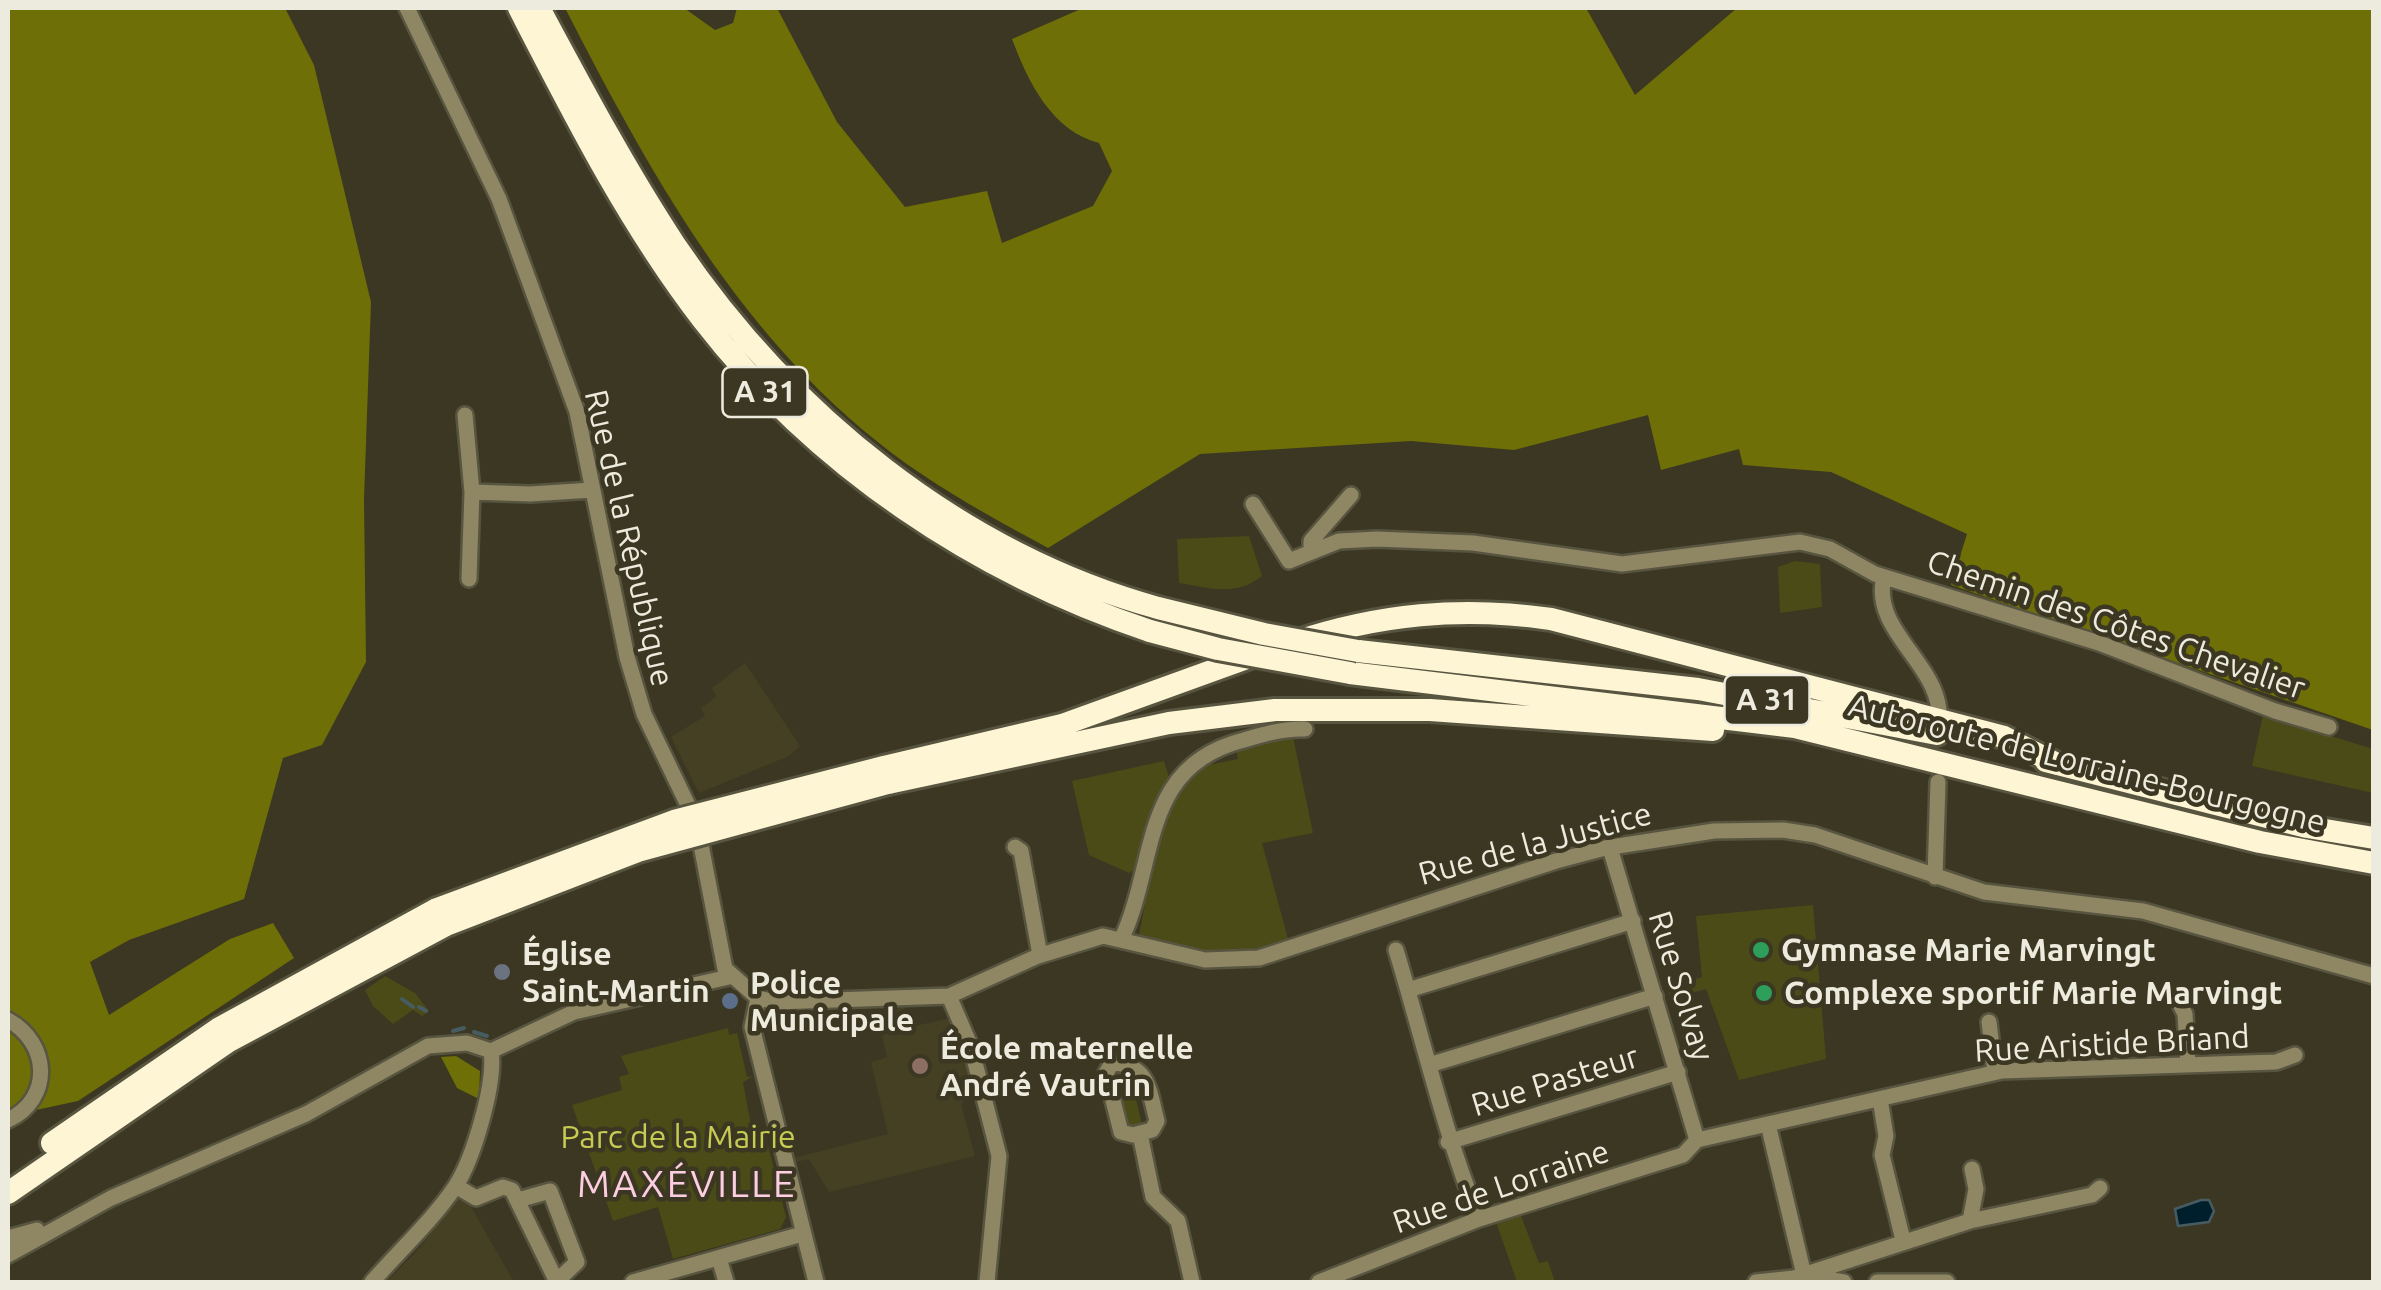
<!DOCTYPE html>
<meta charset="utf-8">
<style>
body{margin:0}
#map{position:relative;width:2381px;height:1290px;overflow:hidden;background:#3b3722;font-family:Ubuntu,sans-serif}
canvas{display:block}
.frame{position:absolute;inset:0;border:10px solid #edebdd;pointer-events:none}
</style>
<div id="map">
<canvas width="2381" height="1290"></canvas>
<div class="frame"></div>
</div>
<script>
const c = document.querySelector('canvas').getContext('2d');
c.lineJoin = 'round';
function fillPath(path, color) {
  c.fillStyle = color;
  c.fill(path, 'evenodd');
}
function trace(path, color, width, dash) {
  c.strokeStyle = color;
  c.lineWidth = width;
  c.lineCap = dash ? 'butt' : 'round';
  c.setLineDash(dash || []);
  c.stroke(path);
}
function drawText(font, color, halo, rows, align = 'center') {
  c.font = font + ' Ubuntu,sans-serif';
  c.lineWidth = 9;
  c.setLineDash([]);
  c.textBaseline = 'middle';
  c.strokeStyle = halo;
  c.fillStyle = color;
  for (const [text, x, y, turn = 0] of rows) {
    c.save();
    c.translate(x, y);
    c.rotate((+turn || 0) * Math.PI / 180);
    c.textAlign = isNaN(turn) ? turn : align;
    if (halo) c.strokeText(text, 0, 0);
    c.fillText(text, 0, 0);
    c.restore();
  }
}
fillPath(new Path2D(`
 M745,663l55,83 -11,10 -90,37 -28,-56 34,-21 -4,-8 15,-11 -4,-9z
 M904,1007l6,20 41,-9 24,73 -14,13 14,52 -146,36 -20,-33 -18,4 -1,-4 98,-25 -17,-72 16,-5 -6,-26 6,-2 -4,-17z
 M462,1198l8,7 44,77h-128l33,-33 37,-50z`), '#454023');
fillPath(new Path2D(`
 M1249,536l13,40c-26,21 -52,12 -83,7l-2,-44z
 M1795,561l25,3 2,43 -42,6 -2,-46z
 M2263,715l110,34v44l-121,-27z
 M1292,732l21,101 -51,10 28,103 -93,8 -53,-13 -5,-6 10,-52 -4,-10 20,-61 28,-44 45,-9 -2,-11z
 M1164,761l6,20 -21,44 -13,44 -7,4 -40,-18 -17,-74z
 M1813,905l13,154 -87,21 -33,-91 -35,10 -4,-12 35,-10 -6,-61z
 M385,976l30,17 14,18 -7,5 -9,-6 -20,14 -20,-18 -8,-16z
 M728,1028l1,7 8,-2 10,44 7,-1 -11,6 9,49 12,-2 22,88 -6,12 -107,30 -15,-52 -45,14 -41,-116 50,-15 -3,-13 10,-3 -8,-18z
 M1115,1066l14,3 14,60 -15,4 -9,-22 7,3 -11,-20 7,3 -5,-19 -5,-2z
 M1520,1213l19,50 9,-2 7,21h-38l-21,-60z`), '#4a4b17');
fillPath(new Path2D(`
 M8,8h277l29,57 57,237 -7,197 2,163 -44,83 -39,13 -39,141 -115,41 -39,22 19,53 121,-76 43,-16 21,35 -216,143 -70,15z
 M565,8h119l31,22 18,-7 4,-15h40l60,114 68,85 82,-16 15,52 91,-37 19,-35 -13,-28c-47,-12 -71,-61 -87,-104l71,-31h503l49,87 102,-87h636v722l-422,-145 16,-51 -136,-62 -88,-7 -4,-16 -78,21 -13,-55 -134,35 -103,-9 -211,13 -152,94c-42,-23 -85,-46 -125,-73 -170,-114 -267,-290 -358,-467z
 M456,1056l24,15 -1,28 -22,-11 -16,-31z`), '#6e6f07');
const water = new Path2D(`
 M2201,1200h8l5,11 -5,11 -31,4 -3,-17z`);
fillPath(water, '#001f2d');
trace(water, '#475c62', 2.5);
trace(new Path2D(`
 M402,999l11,8
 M419,1007l7,4
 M453,1031l11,-3
 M474,1032l13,4`), '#475c62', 4);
const minor = new Path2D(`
 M407,8l92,191 78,213 50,245 17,57 53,110 28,145 33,29 18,4 173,-6 89,-40 65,-20 102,24 54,-2 297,-97 49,-13 109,-17 69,-1 32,5 169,57 159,19 231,65
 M465,415l7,77 -3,87
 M472,492l58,2 62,-4
 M1253,504l36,57 50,-20 38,-2 96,4 149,21 178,-22 30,7 45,25 224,69 176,68 54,16
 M1311,551v-10l40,-46
 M1884,577c-13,51 50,84 55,133
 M1015,847l6,4 19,104
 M1610,848l87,292
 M1935,877l3,-95
 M1121,940c37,-77 18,-174 123,-200 20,-6 41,-12 61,-11
 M1396,950c28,92 47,179 83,269
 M1408,990l225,-69
 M949,996l22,51 28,109 -12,126
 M758,998l-6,29 64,255
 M2180,1004l5,10 3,51
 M8,1020c42,23 45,79 0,100
 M1989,1022l6,50
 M491,1051l83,-39 155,-35
 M1112,1063c37,1 37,28 45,58l-5,9 -19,5 -12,-3 -15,-59z
 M1429,1065l226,-69
 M1880,1099l6,37 -4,19 21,85
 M1768,1124l36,151
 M1140,1134l13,63 25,24 14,61
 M1697,1140l305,-69 274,-9 19,-7
 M1448,1142l230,-70
 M456,1186l20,12 27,-11 9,3 45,92
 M518,1200l32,-9 27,71 -20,19
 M1970,1221l6,-32 -4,-20
 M8,1238l29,-8
 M8,1255l103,-57 195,-84 122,-68 39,-3 24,8
 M719,1258l7,24
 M1804,1275l40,7
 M372,1282c27,-31 60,-61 83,-95 18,-27 41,-104 36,-136
 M633,1282l169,-48
 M1319,1282l160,-63 204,-64 14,-15
 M1756,1282l38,-4 176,-57 122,-26 8,-7
 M1877,1282h70`);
const highway = new Path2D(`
 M519,8c55,107 110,216 184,312 113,146 273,253 447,311
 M539,8c43,80 86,161 136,237 114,169 285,308 483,363
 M1292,643c86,-29 169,-37 259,-24l453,118 53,27
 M1358,651l340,38 239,45
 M1350,673l445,54 465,115 114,21
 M2046,761l261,66 67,11
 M884,767l178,-42 199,-72
 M888,783l281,-60 106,-13h155l283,20
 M52,1143l166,-114 219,-120
 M8,1193l221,-152 217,-116`);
trace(minor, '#575440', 20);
trace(highway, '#575440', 28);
trace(minor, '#8f8663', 15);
trace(highway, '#fdf5d3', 22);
const highwayBridge = new Path2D(`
 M1158,608l106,26 94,17
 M1150,631l68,18 132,24
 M437,909l237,-88 210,-54
 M446,925l192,-74 250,-68`);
trace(highwayBridge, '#575440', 28, []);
trace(highwayBridge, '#fdf5d3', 22);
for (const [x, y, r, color] of [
 [1761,950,10,"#2e9e5b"],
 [502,972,10,"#6b7280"],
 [1764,993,10,"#2e9e5b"],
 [730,1001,10,"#5c6f8a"],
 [920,1066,10,"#8d6e63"]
]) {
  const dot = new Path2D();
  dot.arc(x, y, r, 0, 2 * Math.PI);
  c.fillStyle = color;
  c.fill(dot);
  trace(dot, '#3b3722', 4);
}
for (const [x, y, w] of [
 [765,392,85],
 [1767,700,85]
]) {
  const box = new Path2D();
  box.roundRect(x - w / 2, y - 25, w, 50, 8);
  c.fillStyle = '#3b3722';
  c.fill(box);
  trace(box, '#edebdd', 2.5);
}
drawText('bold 30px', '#edebdd', null, [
 ["A 31",765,392],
 ["A 31",1767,700]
]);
drawText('32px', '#edebdd', '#3b3722', [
 ["Rue de la République",629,538,77],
 ["Chemin des Côtes Chevalier",2116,625,19],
 ["Autoroute de Lorraine-Bourgogne",2087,764,14],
 ["Rue de la Justice",1535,844,-15],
 ["Rue Solvay",1681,986,73],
 ["Rue Aristide Briand",2112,1044,-3],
 ["Rue Pasteur",1555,1081,-17],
 ["Rue de Lorraine",1501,1187,-19]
]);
drawText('bold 32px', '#edebdd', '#3b3722', [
 ["Gymnase Marie Marvingt",1781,950],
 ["Église",522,954],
 ["Saint-Martin",522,991],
 ["Police",750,983],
 ["Municipale",750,1020],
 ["Complexe sportif Marie Marvingt",1784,993],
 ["École maternelle",940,1048],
 ["André Vautrin",940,1085]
], 'left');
drawText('32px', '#c8cb53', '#3b3722', [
 ["Parc de la Mairie",678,1137]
]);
c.letterSpacing = '2.5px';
drawText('38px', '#fdcde2', '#3b3722', [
 ["MAXÉVILLE",687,1184]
]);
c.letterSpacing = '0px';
</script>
